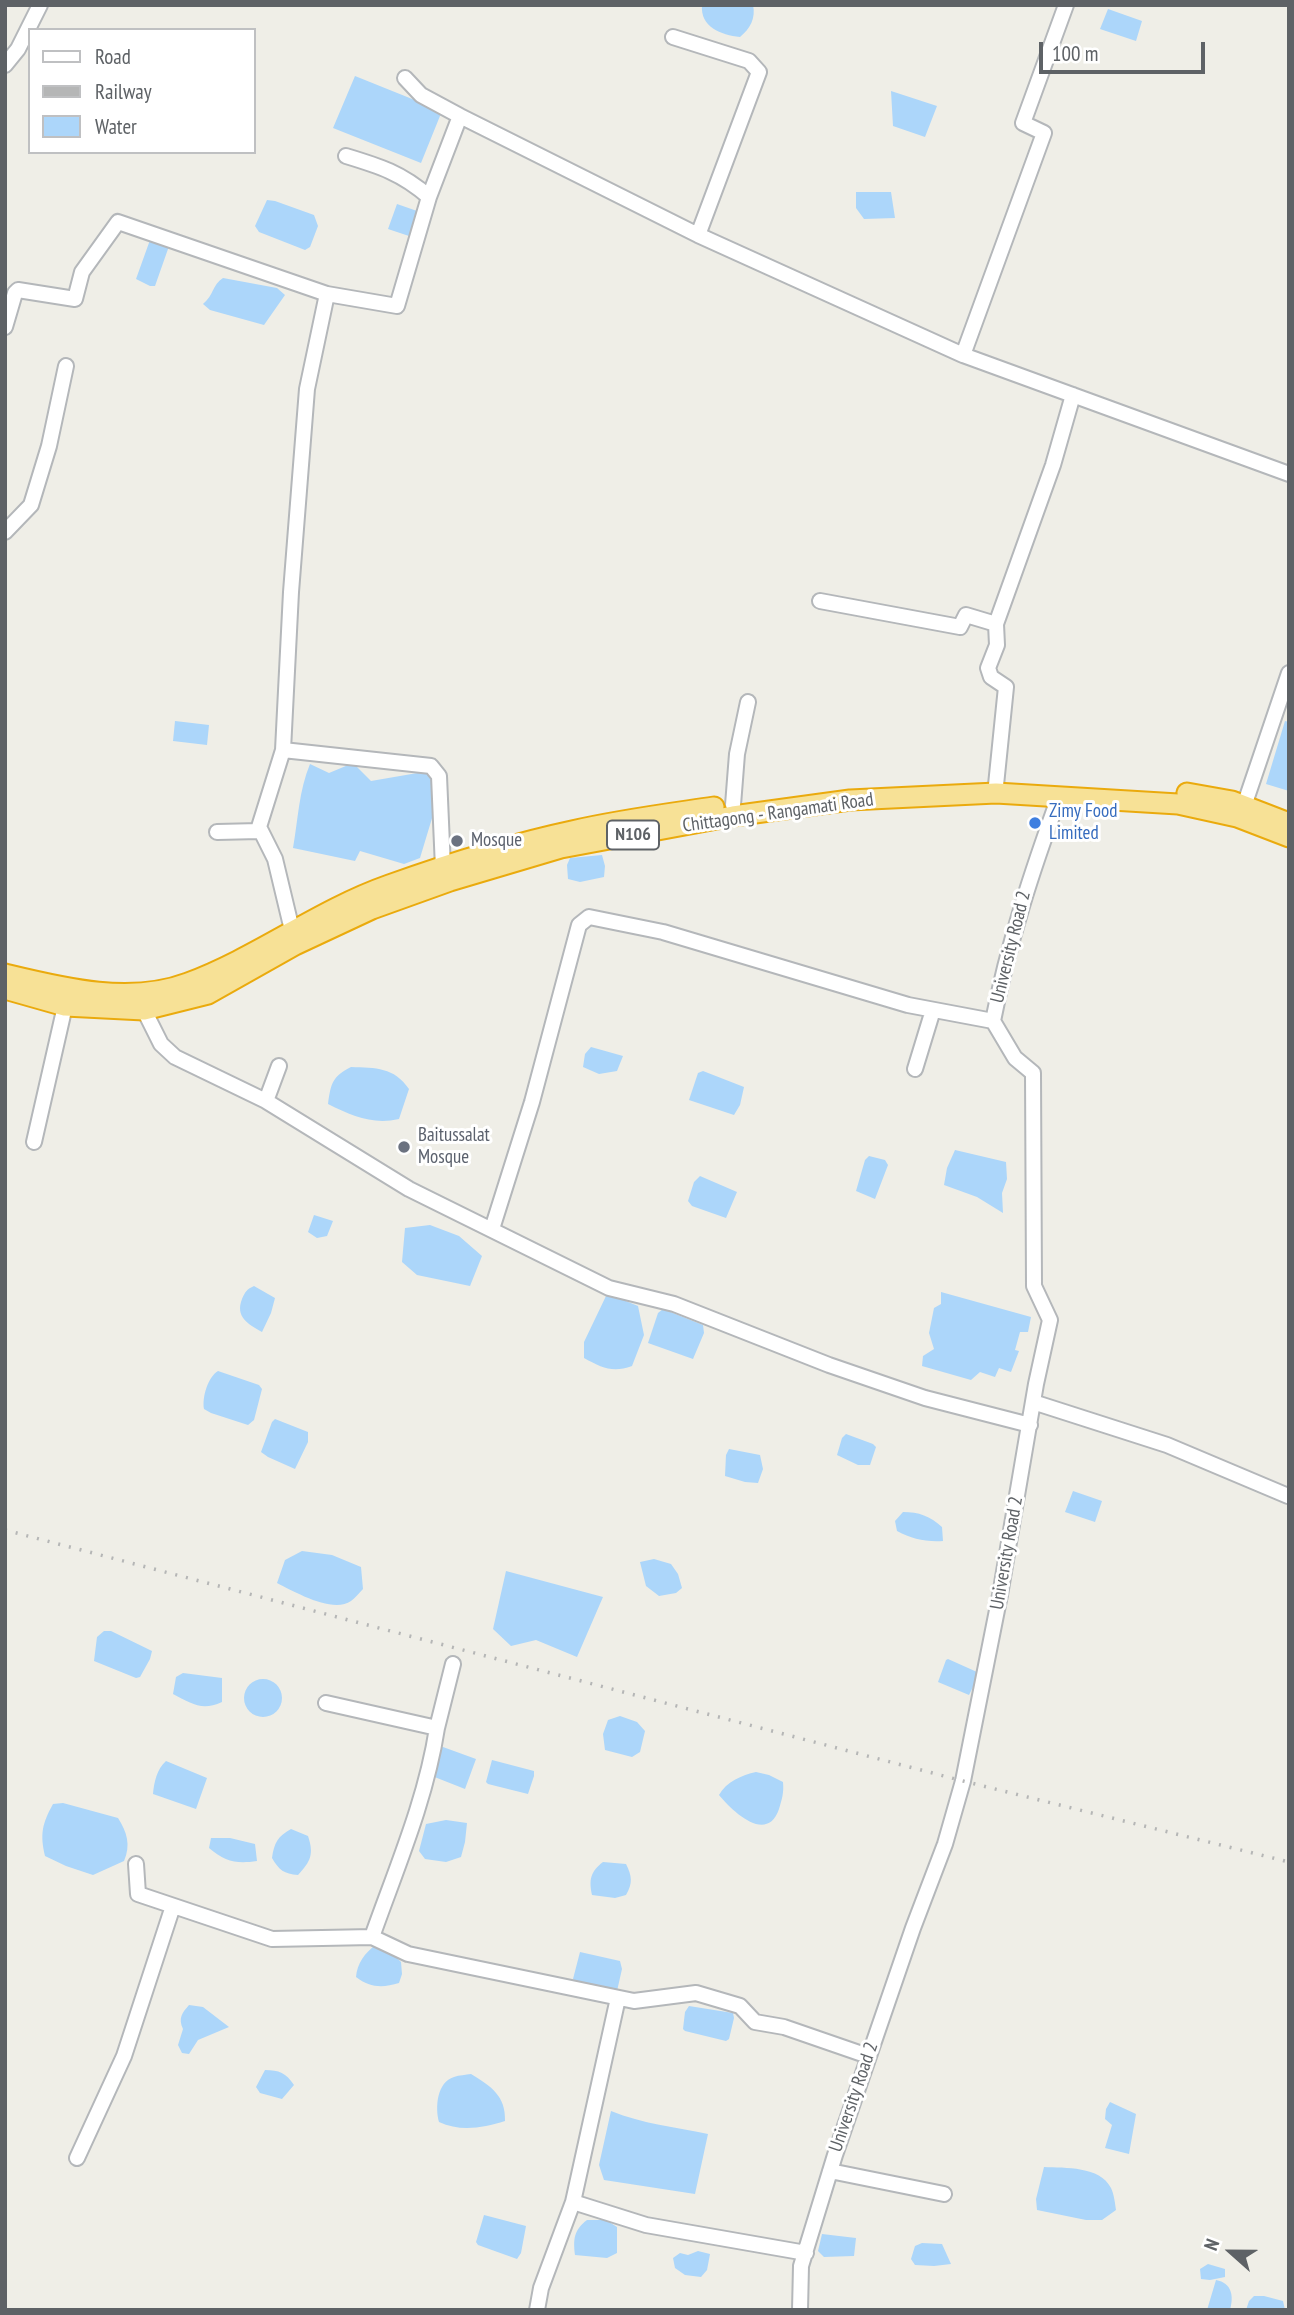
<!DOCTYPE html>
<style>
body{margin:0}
#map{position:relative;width:1294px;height:2315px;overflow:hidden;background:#efeee7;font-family:"PT Sans Narrow",sans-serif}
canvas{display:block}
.frame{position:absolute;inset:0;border:7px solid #5e6266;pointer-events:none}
.legend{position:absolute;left:28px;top:28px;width:228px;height:126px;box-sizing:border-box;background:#fff;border:2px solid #bfc0c2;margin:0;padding:9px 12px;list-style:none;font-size:21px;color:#5e6266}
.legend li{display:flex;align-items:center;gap:14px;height:35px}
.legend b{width:35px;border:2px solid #bfc0c2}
.north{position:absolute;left:1196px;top:2217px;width:70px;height:70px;-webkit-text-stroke:5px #fff;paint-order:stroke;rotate:291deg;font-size:19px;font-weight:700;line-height:28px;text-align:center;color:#5e6266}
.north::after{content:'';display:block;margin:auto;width:24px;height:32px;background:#5e6266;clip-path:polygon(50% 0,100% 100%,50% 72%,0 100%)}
.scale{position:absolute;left:1039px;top:42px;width:166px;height:32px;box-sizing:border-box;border:4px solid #5e6266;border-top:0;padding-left:9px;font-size:21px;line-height:24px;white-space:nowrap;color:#5e6266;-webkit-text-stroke:5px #fff;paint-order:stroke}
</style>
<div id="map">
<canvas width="1294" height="2315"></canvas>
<div class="frame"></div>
<ul class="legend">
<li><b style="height:9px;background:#fff"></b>Road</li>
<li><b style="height:9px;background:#b5b6b6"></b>Railway</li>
<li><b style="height:19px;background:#acd6fa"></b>Water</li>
</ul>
<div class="north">N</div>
<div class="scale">100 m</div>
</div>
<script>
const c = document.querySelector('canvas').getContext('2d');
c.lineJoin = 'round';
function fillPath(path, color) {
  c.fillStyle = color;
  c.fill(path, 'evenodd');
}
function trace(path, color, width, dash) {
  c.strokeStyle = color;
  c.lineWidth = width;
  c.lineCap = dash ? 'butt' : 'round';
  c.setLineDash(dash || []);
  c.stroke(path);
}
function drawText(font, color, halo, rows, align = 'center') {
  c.font = font + ' "PT Sans Narrow",sans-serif';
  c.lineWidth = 6;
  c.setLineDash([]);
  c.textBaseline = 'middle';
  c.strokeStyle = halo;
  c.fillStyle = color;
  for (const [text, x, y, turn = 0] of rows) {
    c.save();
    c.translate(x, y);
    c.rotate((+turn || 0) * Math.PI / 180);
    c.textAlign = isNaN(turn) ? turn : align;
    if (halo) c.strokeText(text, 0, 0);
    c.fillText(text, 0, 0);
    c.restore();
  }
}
fillPath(new Path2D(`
 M702,5h51c3,13 -3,24 -13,32 -19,-2 -40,-10 -38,-32z
 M1108,9l34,12 -6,20 -36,-12z
 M355,76l87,35 -21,52 -88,-35z
 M891,91l46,15 -12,31 -32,-11z
 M856,192h35l4,26 -31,1 -8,-11z
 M267,200l8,1 39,14 4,11 -8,21 -5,3 -46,-18 -4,-6z
 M397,204l23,8 -8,25 -24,-8z
 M150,240l18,6v3l-13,37h-5l-14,-7z
 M223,278l54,10 8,7 -21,30 -54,-15 -7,-6c11,-9 9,-19 20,-26z
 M175,721l34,4 -2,20 -34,-4z
 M1285,721l4,1v69l-23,-7z
 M353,763l18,18 58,-10 7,34 -16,53 -16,6 -44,-13 -5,10 -62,-13c5,-28 6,-58 17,-84l19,9z
 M602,855l3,11 -1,11 -24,5 -12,-3 -1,-14 3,-7z
 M591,1047l32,9 -6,15 -18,3 -16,-7 2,-13z
 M351,1067c25,1 43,0 58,22l-10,30c-26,6 -47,-3 -71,-15 3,-21 4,-27 23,-37z
 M703,1071l41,16 -4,18 -6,10 -45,-15 9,-27z
 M955,1150l51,12 1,17 -5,14 1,20 -26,-16 -33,-12 3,-17z
 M869,1156l16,4 3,5 -13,34 -19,-8 9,-31z
 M700,1176l37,16 -11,26 -34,-12 -4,-5 6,-19z
 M314,1215l19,6 -6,15 -10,2 -9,-6z
 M430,1225l29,11 23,20 -12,30 -53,-11 -15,-13 3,-34z
 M254,1286l21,12 -4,15 -9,19c-14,-8 -27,-15 -20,-33 3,-7 5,-10 12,-13z
 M941,1292l90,25 -3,15h-8l-5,18 4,1 -8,21 -12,-4 -4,9 -15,-5 -9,8 -49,-14 1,-10 11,-7 -5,-16 5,-25 7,-4z
 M606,1296l15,3 17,7 6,29 -12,31c-19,7 -30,2 -48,-8v-16z
 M663,1309l40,16 1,8 -11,26 -45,-16 10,-30z
 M218,1371l41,14 3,4 -8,31 -6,5 -37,-12 -7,-4c-2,-12 4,-32 14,-38z
 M275,1419l33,13v10l-13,27 -27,-12 -7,-5 11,-30z
 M846,1434l27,10 3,3 -6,18h-12l-21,-10 5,-17z
 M729,1449l31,6 3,14 -5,14 -13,-1 -20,-6 1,-21z
 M1073,1491l29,10 -7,21 -30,-10z
 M903,1512c16,0 27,4 39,15l1,14c-18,1 -31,-2 -46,-10l-2,-10z
 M302,1551l30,4 29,12 2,22c-4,4 -8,9 -12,12 -18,13 -56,-9 -74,-18l8,-23z
 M654,1559l17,5 7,10 4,14 -6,5 -17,3 -13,-10 -6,-24z
 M506,1571l97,26 -26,60 -41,-17 -25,6 -18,-17z
 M104,1631h7l41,20 -2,8 -10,18 -4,1 -42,-17 3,-24z
 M948,1659l29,13 -2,11 -6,12 -31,-13 8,-22z
 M183,1673l39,5v24c-20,9 -30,2 -49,-8l3,-17z
 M244 1698a19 19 0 1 1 38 0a19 19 0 1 1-38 0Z
 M620,1716l17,6 8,9 -5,21 -8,5 -27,-7 -2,-16 5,-14z
 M443,1747l33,12 -11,30 -33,-13 8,-28z
 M492,1760l42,11v5l-6,18 -40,-10 -2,-2z
 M166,1761l41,17 -11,31 -43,-15c1,-12 4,-25 13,-33z
 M756,1772l13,3 14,7c1,11 -1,17 -4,27 -12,35 -46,3 -60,-14 7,-13 23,-20 37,-23z
 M63,1803l55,15c9,14 13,27 6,43l-31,14 -27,-9 -21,-10c-5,-22 -3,-32 8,-52z
 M446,1820l21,3 -2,19 -4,15 -15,5 -21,-3 -6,-8 7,-27z
 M291,1829l17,7c6,18 3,25 -10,39 -14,-1 -19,-5 -26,-17 2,-15 6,-22 19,-29z
 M211,1838h19l25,6 2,17c-20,3 -32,1 -48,-13z
 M603,1862l23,2c6,12 7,19 0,31l-11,3 -23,-3c-3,-15 -2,-23 11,-33z
 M376,1945l16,8 9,9 1,12 -3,9c-16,5 -29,5 -43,-6 1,-13 9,-25 20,-32z
 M580,1952l40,9 2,8 -5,22 -41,-8 -3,-4z
 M189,2005l14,2 26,20 -31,13 -9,14 -7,-1 -4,-8 5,-16c-5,-11 -1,-16 6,-24z
 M689,2006l44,7 1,5 -5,21 -3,2 -41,-10 -2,-2 2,-17z
 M265,2070c14,0 21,3 29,15l-12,14 -22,-6 -4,-6z
 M471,2074c20,12 35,22 34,47 -22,7 -45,11 -66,1 -4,-15 -2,-40 15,-45 5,-2 12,-2 17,-3z
 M1110,2102l26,12 -7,40 -24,-6 7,-23 -7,-6 1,-10z
 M611,2111c32,13 64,16 97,23l-13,60 -91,-14 -5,-15z
 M1044,2167c21,1 56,-1 67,21 3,6 4,15 5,22l-14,10h-16l-49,-10 -1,-11z
 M484,2215l42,11 -5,27 -4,6 -39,-14 -2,-3z
 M587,2220h19l11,7v26l-10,5 -32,-3c-2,-16 -1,-25 12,-35z
 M822,2234l34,4 -2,18 -30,1 -6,-6z
 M922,2243l20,1 9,20 -17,2 -19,-1 -4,-6 4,-13z
 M698,2251l12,3 -3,16 -6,7 -16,-2 -10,-7 -2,-10 7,-5 8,2z
 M1208,2264l17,5v8l-15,3 -9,-1 -1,-10z
 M1216,2280c16,3 18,16 14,30h-23z
 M1254,2296h10l19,5 2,9h-39l3,-9z`), '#acd6fa');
const minor = new Path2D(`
 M673,37l76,24 10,11 -61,163
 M5,65l13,-16 22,-44
 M405,78l16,17 39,21
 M346,156c33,10 56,17 83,41
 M5,327l10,-34 3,-3 57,9 7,-27 36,-50 209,72
 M963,355l326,119
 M5,532l26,-27 18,-59 17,-80
 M820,601l140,26 6,-12 30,9
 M283,750l148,16 8,10 4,92
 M996,785l10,-98 -15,-10 -3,-9 9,-23 -1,-21 57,-159 20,-70
 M733,805l4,-51 11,-52
 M1244,806l45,-133
 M217,832l42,-1
 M292,930l-17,-71 -16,-32 24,-77 8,-158 16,-203 20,-95 70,12 32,-109 31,-81 238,119 265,120 81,-222 -21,-10 43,-118
 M144,1010l17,34 14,13 91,44 143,88 200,99 65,16 155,61 96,33 105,27
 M915,1069l18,-59
 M266,1101l13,-35
 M34,1142l31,-136
 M492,1229l40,-127 47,-177 10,-8 74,15 245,73 85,16
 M1033,1402l134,43 121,51
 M326,1703l111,25c-11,72 -41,141 -65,209
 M437,1728l16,-64
 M136,1864l2,30 134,45 100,-2 36,17 226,47 62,-8 44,13 15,16 29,5 84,29
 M77,2158l47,-102 49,-150
 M830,2171l114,23
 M573,2202l73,23 160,28
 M537,2310l4,-22 32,-86 45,-204
 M800,2310l1,-44 34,-111 78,-227 32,-84 18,-63 37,-186 36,-211 14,-64 -16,-34 -1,-213 -18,-15 -22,-37c15,-77 39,-150 66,-224`);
const highway = new Path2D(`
 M1187,793l45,8 57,22
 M5,974c58,14 125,31 183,9 70,-26 130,-73 201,-98 59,-21 122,-41 183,-54 47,-11 95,-17 142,-24
 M5,989l60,17 79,4 64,-16 87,-49 77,-36 78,-28 111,-33 172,-32 117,-16 146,-7 182,11 59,13 52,20`);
trace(minor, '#b4b7ba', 18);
trace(highway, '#eaaa0d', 23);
trace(minor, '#fff', 14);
trace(highway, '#f7e196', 19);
trace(new Path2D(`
 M5,1530l958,251 326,81`), '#b5b6b6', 3.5, [2, 9]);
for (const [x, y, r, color] of [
 [1035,823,7,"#3f7fe0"],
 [457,841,7,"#6b7280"],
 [404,1147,7,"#6b7280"]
]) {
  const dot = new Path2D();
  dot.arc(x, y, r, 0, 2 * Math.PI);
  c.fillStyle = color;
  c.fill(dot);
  trace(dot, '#fff', 2.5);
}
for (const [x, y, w] of [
 [633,835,52]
]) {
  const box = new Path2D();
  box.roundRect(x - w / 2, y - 14.5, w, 29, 5);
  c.fillStyle = '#fff';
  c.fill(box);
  trace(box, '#5e6266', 2);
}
drawText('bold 18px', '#5e6266', null, [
 ["N106",633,835]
]);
drawText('19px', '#366cbe', '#fff', [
 ["Zimy Food",1049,812],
 ["Limited",1049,834]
], 'left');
drawText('19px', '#5e6266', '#fff', [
 ["Chittagong - Rangamati Road",778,813,-8],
 ["University Road 2",1011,947,-76],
 ["University Road 2",1007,1553,-80],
 ["University Road 2",854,2097,-71]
]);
drawText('19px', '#5b616d', '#fff', [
 ["Mosque",471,841],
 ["Baitussalat",418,1136],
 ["Mosque",418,1158]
], 'left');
</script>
